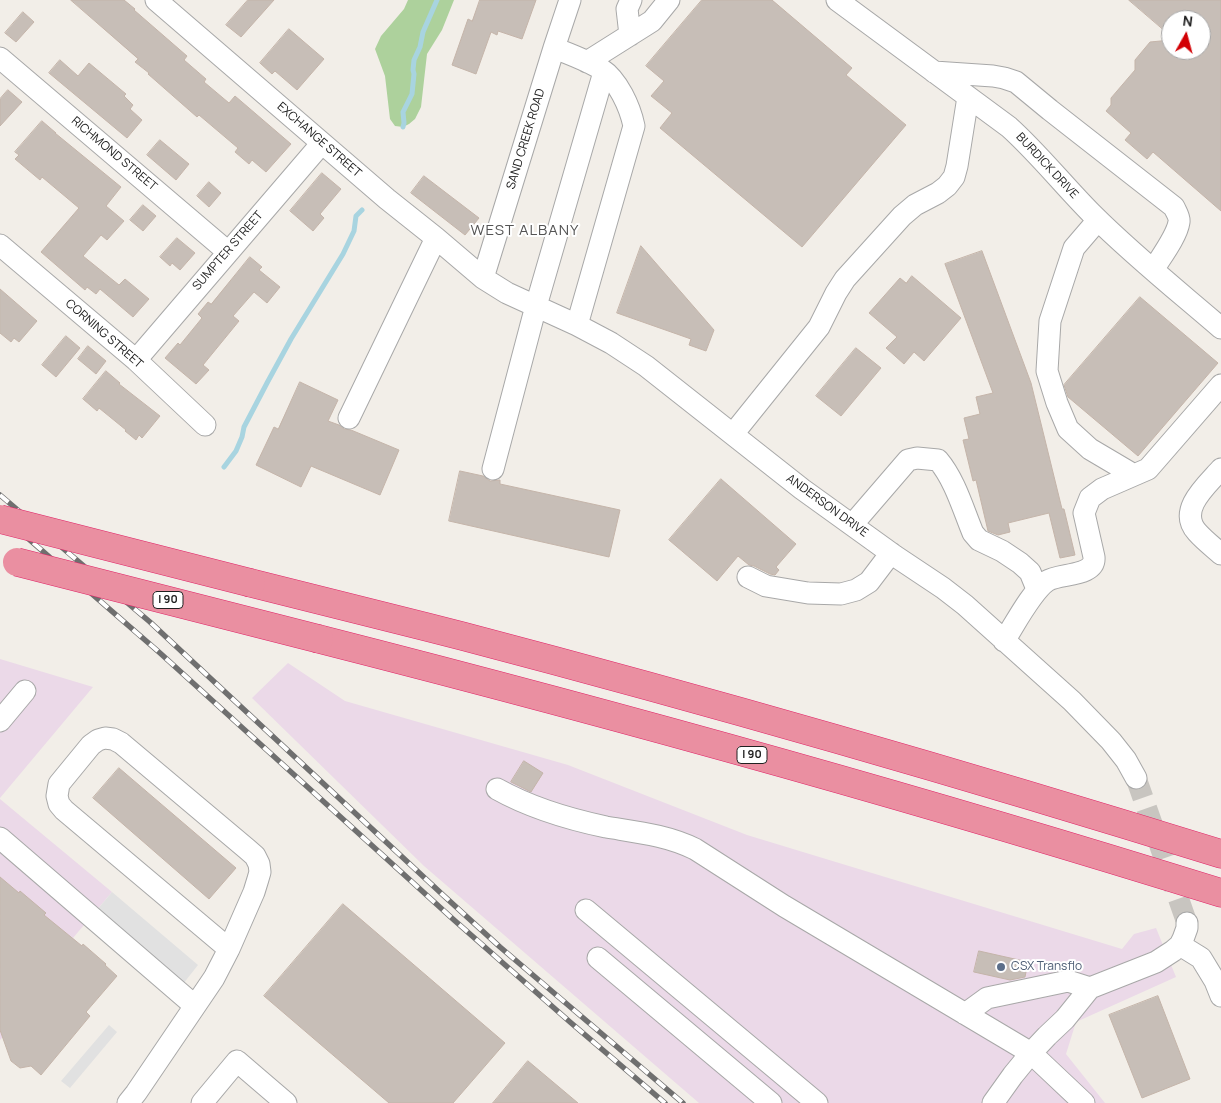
<!DOCTYPE html>
<style>
body{margin:0}
#map{position:relative;width:1221px;height:1103px;overflow:hidden;background:#f2eee8;font-family:Manrope,sans-serif}
canvas{display:block}
.north{position:absolute;left:1161px;top:10px;width:50px;height:50px;box-sizing:border-box;background:#fff;border:1px solid #a6a6a6;border-radius:50%;rotate:7deg;font-size:14px;font-weight:700;line-height:20px;text-align:center;color:#212121}
.north::after{content:'';display:block;margin:auto;width:18px;height:22px;background:#d20004;clip-path:polygon(50% 0,100% 100%,50% 72%,0 100%)}
</style>
<div id="map">
<canvas width="1221" height="1103"></canvas>
<div class="north">N</div>
</div>
<script>
const c = document.querySelector('canvas').getContext('2d');
c.lineJoin = 'round';
function fillPath(path, color) {
  c.fillStyle = color;
  c.fill(path, 'evenodd');
}
function trace(path, color, width, dash) {
  c.strokeStyle = color;
  c.lineWidth = width;
  c.lineCap = dash ? 'butt' : 'round';
  c.setLineDash(dash || []);
  c.stroke(path);
}
function drawText(font, color, halo, rows, align = 'center') {
  c.font = font + ' Manrope,sans-serif';
  c.lineWidth = 4;
  c.setLineDash([]);
  c.textBaseline = 'middle';
  c.strokeStyle = halo;
  c.fillStyle = color;
  for (const [text, x, y, turn = 0] of rows) {
    c.save();
    c.translate(x, y);
    c.rotate((+turn || 0) * Math.PI / 180);
    c.textAlign = isNaN(turn) ? turn : align;
    if (halo) c.strokeText(text, 0, 0);
    c.fillText(text, 0, 0);
    c.restore();
  }
}
fillPath(new Path2D(`
 M0,659l93,28 -93,111z
 M288,663l57,38 223,64 179,70 375,114 12,-15 22,-6 20,49 -100,45 -10,32 39,49h-406l-275,-237 -172,-168z
 M0,799l112,93 -39,46 9,8 -82,94z`), '#ebd9e8');
fillPath(new Path2D(`
 M408,0h46l-12,30 -15,24 -6,53 -6,12 -6,5 -6,3 -8,-1 -5,-7 -5,-43 -10,-27 6,-13 23,-27z`), '#add19c');
fillPath(new Path2D(`
 M112,892l86,73 -15,19 -87,-73z
 M109,1025l8,7 -47,56 -9,-7z`), '#e1e1e1');
trace(new Path2D(`
 M403,127l1,-4 -1,-11 9,-18 2,-20 -1,-4 1,-10 6,-13 3,-15 14,-32
 M224,467l12,-16 6,-14 2,-10 23,-44 24,-44 52,-85 11,-23 2,-15 6,-6`), '#a8d4e0', 5);
const building = new Path2D(`
 M71,0h53l11,9 -1,1 53,46 -3,4 22,19 -2,3 25,21 6,-7 56,48 -25,28 -14,-12 -3,4 -14,-12 3,-4 -39,-33 -2,2 -49,-43 1,-1 -14,-11 3,-3z
 M248,0h26l-33,37 -15,-12z
 M480,0h56l-14,39 -24,-8 -1,4 -6,-3 -15,42 -24,-9 16,-46 4,2z
 M702,0h70l80,68 -6,7 60,50 -104,122 -142,-119 12,-15 -21,-17 13,-15 -18,-15z
 M1129,0h92v211l-68,-59 -6,7 -22,-19 6,-7 -25,-22 5,-6v-7l24,-28v-10l15,-18 21,-2v10h30v-30h-30v16z
 M23,12l11,10 -18,20 -11,-9z
 M289,29l35,30 -27,31 -22,-19 -3,3 -12,-11z
 M60,60l18,16 11,-13 37,31 -2,2 9,9 -3,4 12,11 -15,18 -78,-65z
 M8,90l14,12 -22,24v-27z
 M42,121l14,12h-1l66,54 -15,19 18,15 -17,19 -6,-5 -18,21 36,29 6,-6 24,20 -16,18 -33,-28 -4,5 -9,-7 -2,3 -44,-38 38,-44 -37,-31 -2,3 -25,-21 4,-4 -4,-3z
 M160,140l29,24 -13,16 -29,-25z
 M322,173l19,16 -21,25 4,4 -11,13 -23,-20z
 M424,176l55,42 -14,17 -54,-42z
 M209,182l12,11 -12,14 -12,-11z
 M143,205l13,11 -13,15 -13,-11z
 M177,238l18,15 -15,17 -8,-7 -2,3 -10,-9z
 M641,246l73,84 -8,21 -17,-6 2,-6 -74,-26z
 M982,251l49,132 31,126h2l11,46 -15,3 -11,-45 -41,10 2,9 -12,3 -10,-4 -12,-51 -3,1 -10,-41 6,-1 -5,-21 16,-4 -4,-17 17,-4 -48,-129z
 M250,257l12,10 -3,3 21,17 -13,16 -13,-11 -21,24 6,5 -36,44 6,5 -13,14 -31,-26 13,-15 2,2 22,-27 -4,-4 10,-12 3,2z
 M912,276l49,42 -37,43 -10,-9 -10,12 -18,-16 11,-11 -28,-24 31,-35 6,5z
 M0,289l37,32 -18,21 -5,-4 -3,4 -11,-9z
 M1140,297l78,66 -80,93 -70,-59 -4,-12z
 M66,336l14,12 -24,29 -14,-12z
 M88,346l18,15 -10,13 -18,-15z
 M856,348l25,20 -40,48 -25,-20z
 M106,371l14,12 -1,1 41,32 -18,22 -3,-3 -3,5 -11,-9 1,-1 -27,-22 -2,3 -14,-12z
 M300,382l38,18 -10,21 11,4 5,4 7,1 48,20 -19,45 -69,-29 -10,21 -45,-22 18,-38 4,2z
 M460,471l23,5 7,5 10,-1v4l120,26 -11,47 -160,-36z
 M721,479l75,65 -20,23 3,3 -4,5 -5,-1 -16,-8 -5,-1 -11,-9 -21,25 -48,-41z
 M524,761l19,12 -12,19 -20,-10z
 M119,768l117,100 -27,31 -116,-101z
 M0,877l19,16 1,-2 26,22 -2,2 38,31 1,-2 23,20 -1,1 12,11 -31,36 4,4 -49,59 -10,-9 -11,2 -9,-7 -11,-31z
 M343,904l162,139 -52,60h-64l-125,-107z
 M979,951l49,11 -3,15 -15,3 -36,-8z
 M1158,996l32,83 -48,19 -33,-83z
 M528,1061l50,42h-85z`);
fillPath(building, '#c7beb7');
trace(building, '#c4b4a9', 1);
trace(new Path2D(`
 M1136,778l51,145`), '#c8c5c0', 21, [21, 11]);
const minor = new Path2D(`
 M156,0l231,199 49,39 47,40 24,15 70,32 34,18 35,23 156,123 93,67 48,32 22,17 107,96 39,40 15,19 10,18
 M837,0l172,127c30,27 55,59 84,88 40,40 85,76 128,113
 M630,35l-3,-26 4,-9
 M554,48c16,6 32,12 47,21 17,11 29,38 33,57l-57,199
 M0,58l228,194
 M587,62l65,-41 17,-21
 M934,72l59,4 11,2 12,4 34,28 124,97c2,5 6,10 5,15 -2,14 -18,35 -26,48
 M1098,220l-24,28 -24,73 -3,50 10,32 11,26 22,20 44,26
 M0,245l136,115 69,65
 M483,278l71,-230 16,-48
 M136,360l186,-217
 M349,418l87,-180
 M733,434l86,-107 17,-34 9,-14 57,-63 13,-11 23,-12 9,-7 7,-9 3,-11 11,-69
 M493,469l43,-163 68,-234
 M1221,469c-14,16 -44,41 -24,63 7,8 16,15 24,22
 M852,525l56,-65 9,-2 21,2c17,20 25,49 35,73l6,7 23,11 18,12 10,9 7,17
 M748,577l18,9 42,7 33,1 15,-4 13,-8 22,-29
 M1004,641c11,-17 28,-50 43,-60 12,-8 49,-4 47,-24l-10,-44 6,-15 12,-9 46,-20 73,-84
 M0,721l25,-30
 M497,789c34,19 71,30 109,38 30,5 61,8 89,22l89,57 247,147 -18,22 -20,28
 M0,838l195,168
 M586,910l231,193
 M1180,945l21,13 14,23 6,15
 M598,958l173,145
 M965,1014l22,-16 81,-17 22,7
 M128,1103l8,-10 78,-115 15,-29 25,-57 4,-13 2,-7 -1,-8 -4,-8 -8,-7 -126,-106 -8,-4 -8,-1 -7,2 -7,5 -32,39 -2,12 2,8 5,6 165,139
 M202,1103l35,-42 49,42
 M1084,1103l-53,-50 16,-17 18,-17 25,-31 66,-26 17,-11 7,-6 3,-6 4,-11v-5`);
const highway = new Path2D(`
 M251,583c71,18 141,35 211,53 255,67 508,140 759,218
 M319,639c302,77 604,161 902,254`);
trace(minor, '#a8a8a8', 23);
trace(highway, '#e02568', 29);
trace(minor, '#fff', 21);
trace(highway, '#ea8fa1', 28);
const rail = new Path2D(`
 M0,495l150,127 293,273 57,52 183,156
 M0,514l160,139 294,267 116,102 95,81`);
trace(rail, '#6f6f6f', 5.5);
trace(rail, '#fff', 4, [11]);
const highwayBridge = new Path2D(`
 M0,519l251,64
 M17,562l302,77`);
trace(highwayBridge, '#e02568', 29, []);
trace(highwayBridge, '#ea8fa1', 28);
for (const [x, y, r, color] of [
 [1001,967,5,"#5c6f8a"]
]) {
  const dot = new Path2D();
  dot.arc(x, y, r, 0, 2 * Math.PI);
  c.fillStyle = color;
  c.fill(dot);
  trace(dot, '#fff', 2);
}
for (const [x, y, w] of [
 [168,600,30],
 [752,755,30]
]) {
  const box = new Path2D();
  box.roundRect(x - w / 2, y - 8.5, w, 17, 4);
  c.fillStyle = '#fff';
  c.fill(box);
  trace(box, '#212121', 1);
}
drawText('bold 11px', '#212121', null, [
 ["I 90",168,600],
 ["I 90",752,755]
]);
drawText('12px', '#212121', '#fff', [
 ["SAND CREEK ROAD",526,139,-73],
 ["EXCHANGE STREET",319,140,41],
 ["RICHMOND STREET",114,154,40],
 ["BURDICK DRIVE",1047,166,47],
 ["SUMPTER STREET",228,251,-49],
 ["CORNING STREET",104,334,41],
 ["ANDERSON DRIVE",827,506,36]
]);
drawText('12px', '#4e5e75', '#fff', [
 ["CSX Transflo",1011,967]
], 'left');
c.letterSpacing = '1px';
drawText('15px', '#545454', '#fff', [
 ["WEST ALBANY",525,231]
]);
c.letterSpacing = '0px';
</script>
